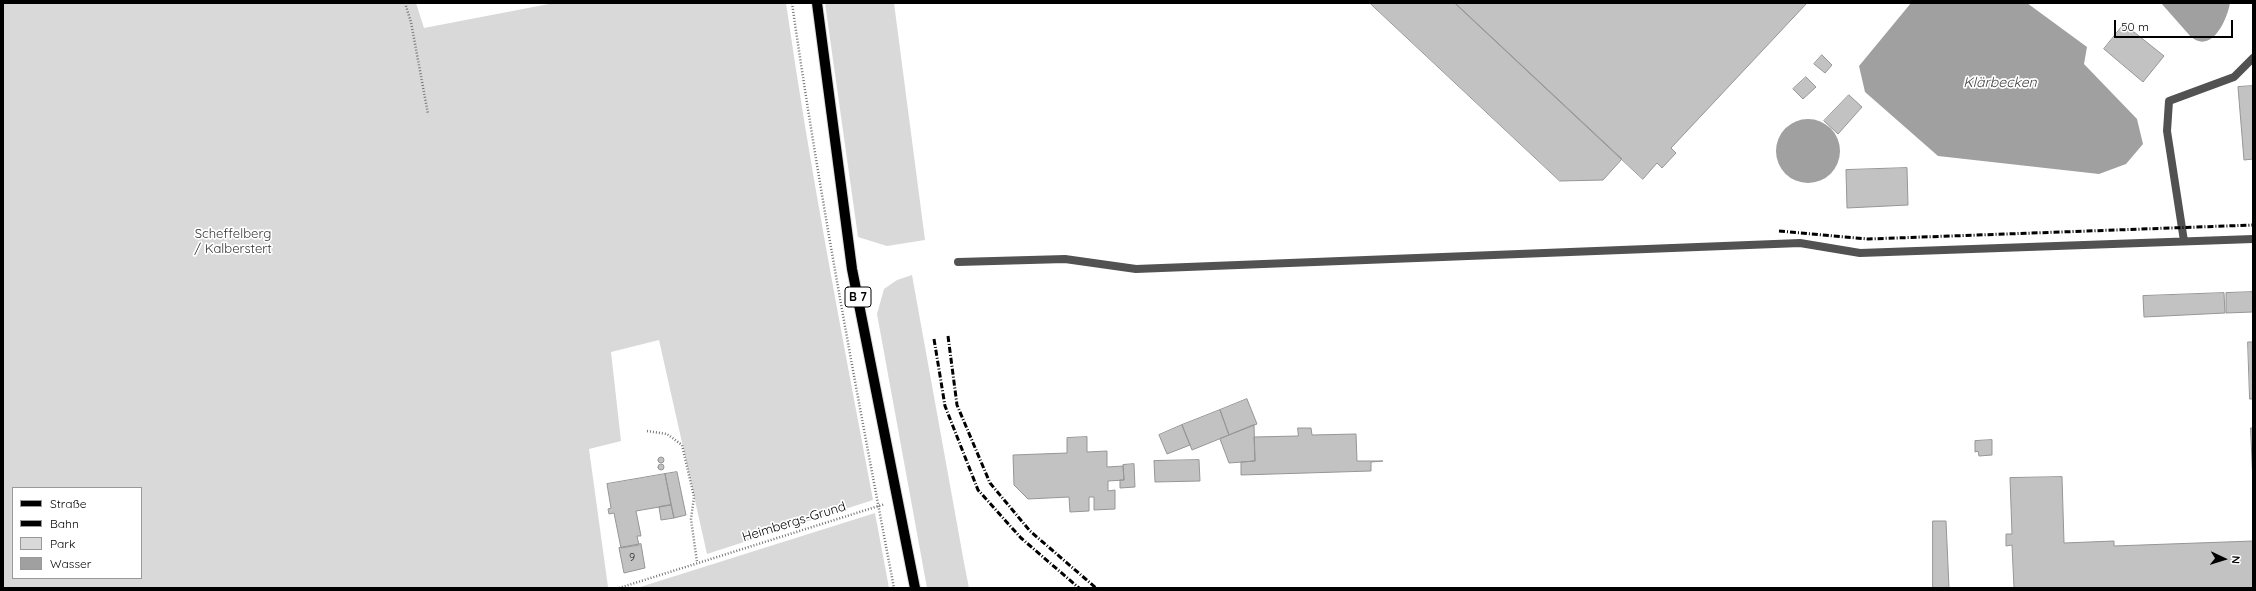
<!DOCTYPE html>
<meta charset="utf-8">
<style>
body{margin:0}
#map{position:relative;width:2256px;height:591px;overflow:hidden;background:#fff;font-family:Quicksand,sans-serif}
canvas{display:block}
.frame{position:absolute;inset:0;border:4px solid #000;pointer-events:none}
.legend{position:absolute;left:12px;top:487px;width:130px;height:92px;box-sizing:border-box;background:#fff;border:1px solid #999;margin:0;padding:5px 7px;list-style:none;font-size:12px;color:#000}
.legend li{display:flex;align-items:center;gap:8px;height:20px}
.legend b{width:20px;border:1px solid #999}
.north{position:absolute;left:2204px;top:539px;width:40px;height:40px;-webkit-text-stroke:3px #fff;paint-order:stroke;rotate:94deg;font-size:11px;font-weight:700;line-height:16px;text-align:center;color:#000}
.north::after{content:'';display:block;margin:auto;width:14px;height:18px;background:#000;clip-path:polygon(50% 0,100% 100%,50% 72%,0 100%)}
.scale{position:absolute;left:2114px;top:20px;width:119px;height:18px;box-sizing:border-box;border:2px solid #000;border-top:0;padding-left:5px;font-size:12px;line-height:14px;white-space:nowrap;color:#000;-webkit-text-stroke:3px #fff;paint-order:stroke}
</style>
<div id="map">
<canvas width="2256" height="591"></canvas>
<div class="frame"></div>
<ul class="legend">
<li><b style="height:5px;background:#000"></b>Straße</li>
<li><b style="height:5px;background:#000"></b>Bahn</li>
<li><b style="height:11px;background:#d9d9d9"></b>Park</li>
<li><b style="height:11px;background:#a0a0a0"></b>Wasser</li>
</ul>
<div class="north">N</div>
<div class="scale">50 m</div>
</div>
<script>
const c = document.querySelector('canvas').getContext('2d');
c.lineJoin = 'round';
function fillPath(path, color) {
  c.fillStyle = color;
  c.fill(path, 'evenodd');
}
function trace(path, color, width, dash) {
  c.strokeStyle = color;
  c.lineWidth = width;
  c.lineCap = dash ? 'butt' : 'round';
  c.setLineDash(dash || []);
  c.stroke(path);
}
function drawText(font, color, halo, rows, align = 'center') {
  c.font = font + ' Quicksand,sans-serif';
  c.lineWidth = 3.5;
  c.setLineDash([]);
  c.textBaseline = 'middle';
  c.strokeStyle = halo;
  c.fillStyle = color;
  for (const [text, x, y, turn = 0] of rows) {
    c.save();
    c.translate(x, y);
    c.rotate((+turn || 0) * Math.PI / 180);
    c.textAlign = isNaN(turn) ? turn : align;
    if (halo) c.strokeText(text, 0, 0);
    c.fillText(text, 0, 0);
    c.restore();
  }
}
fillPath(new Path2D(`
 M3,3h413l8,25 130,-25h232c24,167 56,332 87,497l-166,54 -48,-214 -48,12 10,89 -32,8 19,138 -605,1zM13,488h128v90h-128z
 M825,3h69l31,237 -38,6 -29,-9z
 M912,275l53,293 4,20h-42l-50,-274 7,-25 13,-9z
 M875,513l14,75h-252z`), '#d9d9d9');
fillPath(new Path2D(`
 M1911,3h116l60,44 -3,17 53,55 6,25 -17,20 -27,10 -161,-18 -73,-64 -6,-26z
 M2161,3h69c-3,17 -18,51 -39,34z
 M1776 151a32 32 0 1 1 64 0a32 32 0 1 1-64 0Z`), '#a0a0a0');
const building = new Path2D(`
 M1370,3h85l167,156 -19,21 -43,1z
 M1455,3h352l-136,145 5,5 -14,15 -5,-5 -14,16z
 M2124,24l40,32 -21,26 -39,-33z
 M1822,55l10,10 -7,8 -11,-9z
 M1806,77l10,10 -13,12 -10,-10z
 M2253,86v73l-9,1 -6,-73z
 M1849,95l13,12 -24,27 -14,-13z
 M1907,168l1,37 -61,3 -1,-38z
 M2253,292v20l-27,1v-20z
 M2224,293l1,20 -81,4 -1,-21z
 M2248,342h5v57h-3z
 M1247,399l10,25 -28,11 -9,-25z
 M1220,410l9,25 -37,15 -10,-25z
 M1182,425l8,20 -23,9 -8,-19z
 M1254,425l1,36 -26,2 -9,-24z
 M1298,428h13l1,7 44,-1 1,27h26l-12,1v9l-130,4v-13l14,-1 -1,-24 44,-1z
 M2251,428h2v56z
 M1087,437v15l20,-1v16l16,-1 1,14 -16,1v10l7,-1v19l-21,1v-13h-5v14l-19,1 -1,-15 -41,2 -14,-14 -1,-30 54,-2v-15z
 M1992,440v15l-13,1 -1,-5 -3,1v-11z
 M658 460a3 3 0 1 1 6 0a3 3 0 1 1-6 0Z
 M1199,460l1,21 -45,1 -1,-21z
 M1134,464l1,23 -15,1v-8h4l-1,-15z
 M658 467a3 3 0 1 1 6 0a3 3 0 1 1-6 0Z
 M677,472l9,43 -12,3 -9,-44z
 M665,474l6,31 -35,6 5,25h-4l2,9 -18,3 -7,-35 -5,1 -1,-5 3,-1 -4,-24z
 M2062,477l2,66 50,-2v5l139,-5v47h-239l-2,-43 -6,1v-12h6l-2,-56z
 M671,505l3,13 -13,2 -2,-13z
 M1933,521h13l3,67h-16z
 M641,544l4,24 -21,5 -5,-25z`);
fillPath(building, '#c2c2c2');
trace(building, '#969696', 1);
const primary = new Path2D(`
 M817,3l35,266 63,319`);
trace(primary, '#dbdbdb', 12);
trace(new Path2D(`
 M405,3l6,19 17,92
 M792,3c28,196 65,391 102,585
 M647,431l20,3 15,11 12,52 -3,22 6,43
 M619,588l266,-84`), '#747474', 2.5, [1, 2]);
trace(new Path2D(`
 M2184,241l-17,-110 2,-30 65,-24 19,-19
 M958,262l107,-3 71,10 664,-26 60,10 393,-14`), '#525252', 8);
trace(primary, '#000', 10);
trace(new Path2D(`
 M1779,231l89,8 385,-14
 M948,336l9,69 33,78 40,48 66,57
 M934,339l11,67 33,84 43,48 58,50`), '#000', 3, [6, 2, 1, 2]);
drawText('11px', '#303030', null, [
 ["9",632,558]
]);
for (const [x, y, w] of [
 [858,297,26]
]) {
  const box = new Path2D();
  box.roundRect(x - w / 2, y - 10, w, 20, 3);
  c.fillStyle = '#fff';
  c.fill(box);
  trace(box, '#000', 1);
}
drawText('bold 12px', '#000', null, [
 ["B 7",858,297]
]);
drawText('13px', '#303030', '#fff', [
 ["Scheffelberg",233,234],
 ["/ Kalberstert",233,249]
]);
drawText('13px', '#000', '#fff', [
 ["Heimbergs-Grund",794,522,-17]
]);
drawText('italic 14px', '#414141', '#fff', [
 ["Klärbecken",2000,83]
]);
</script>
